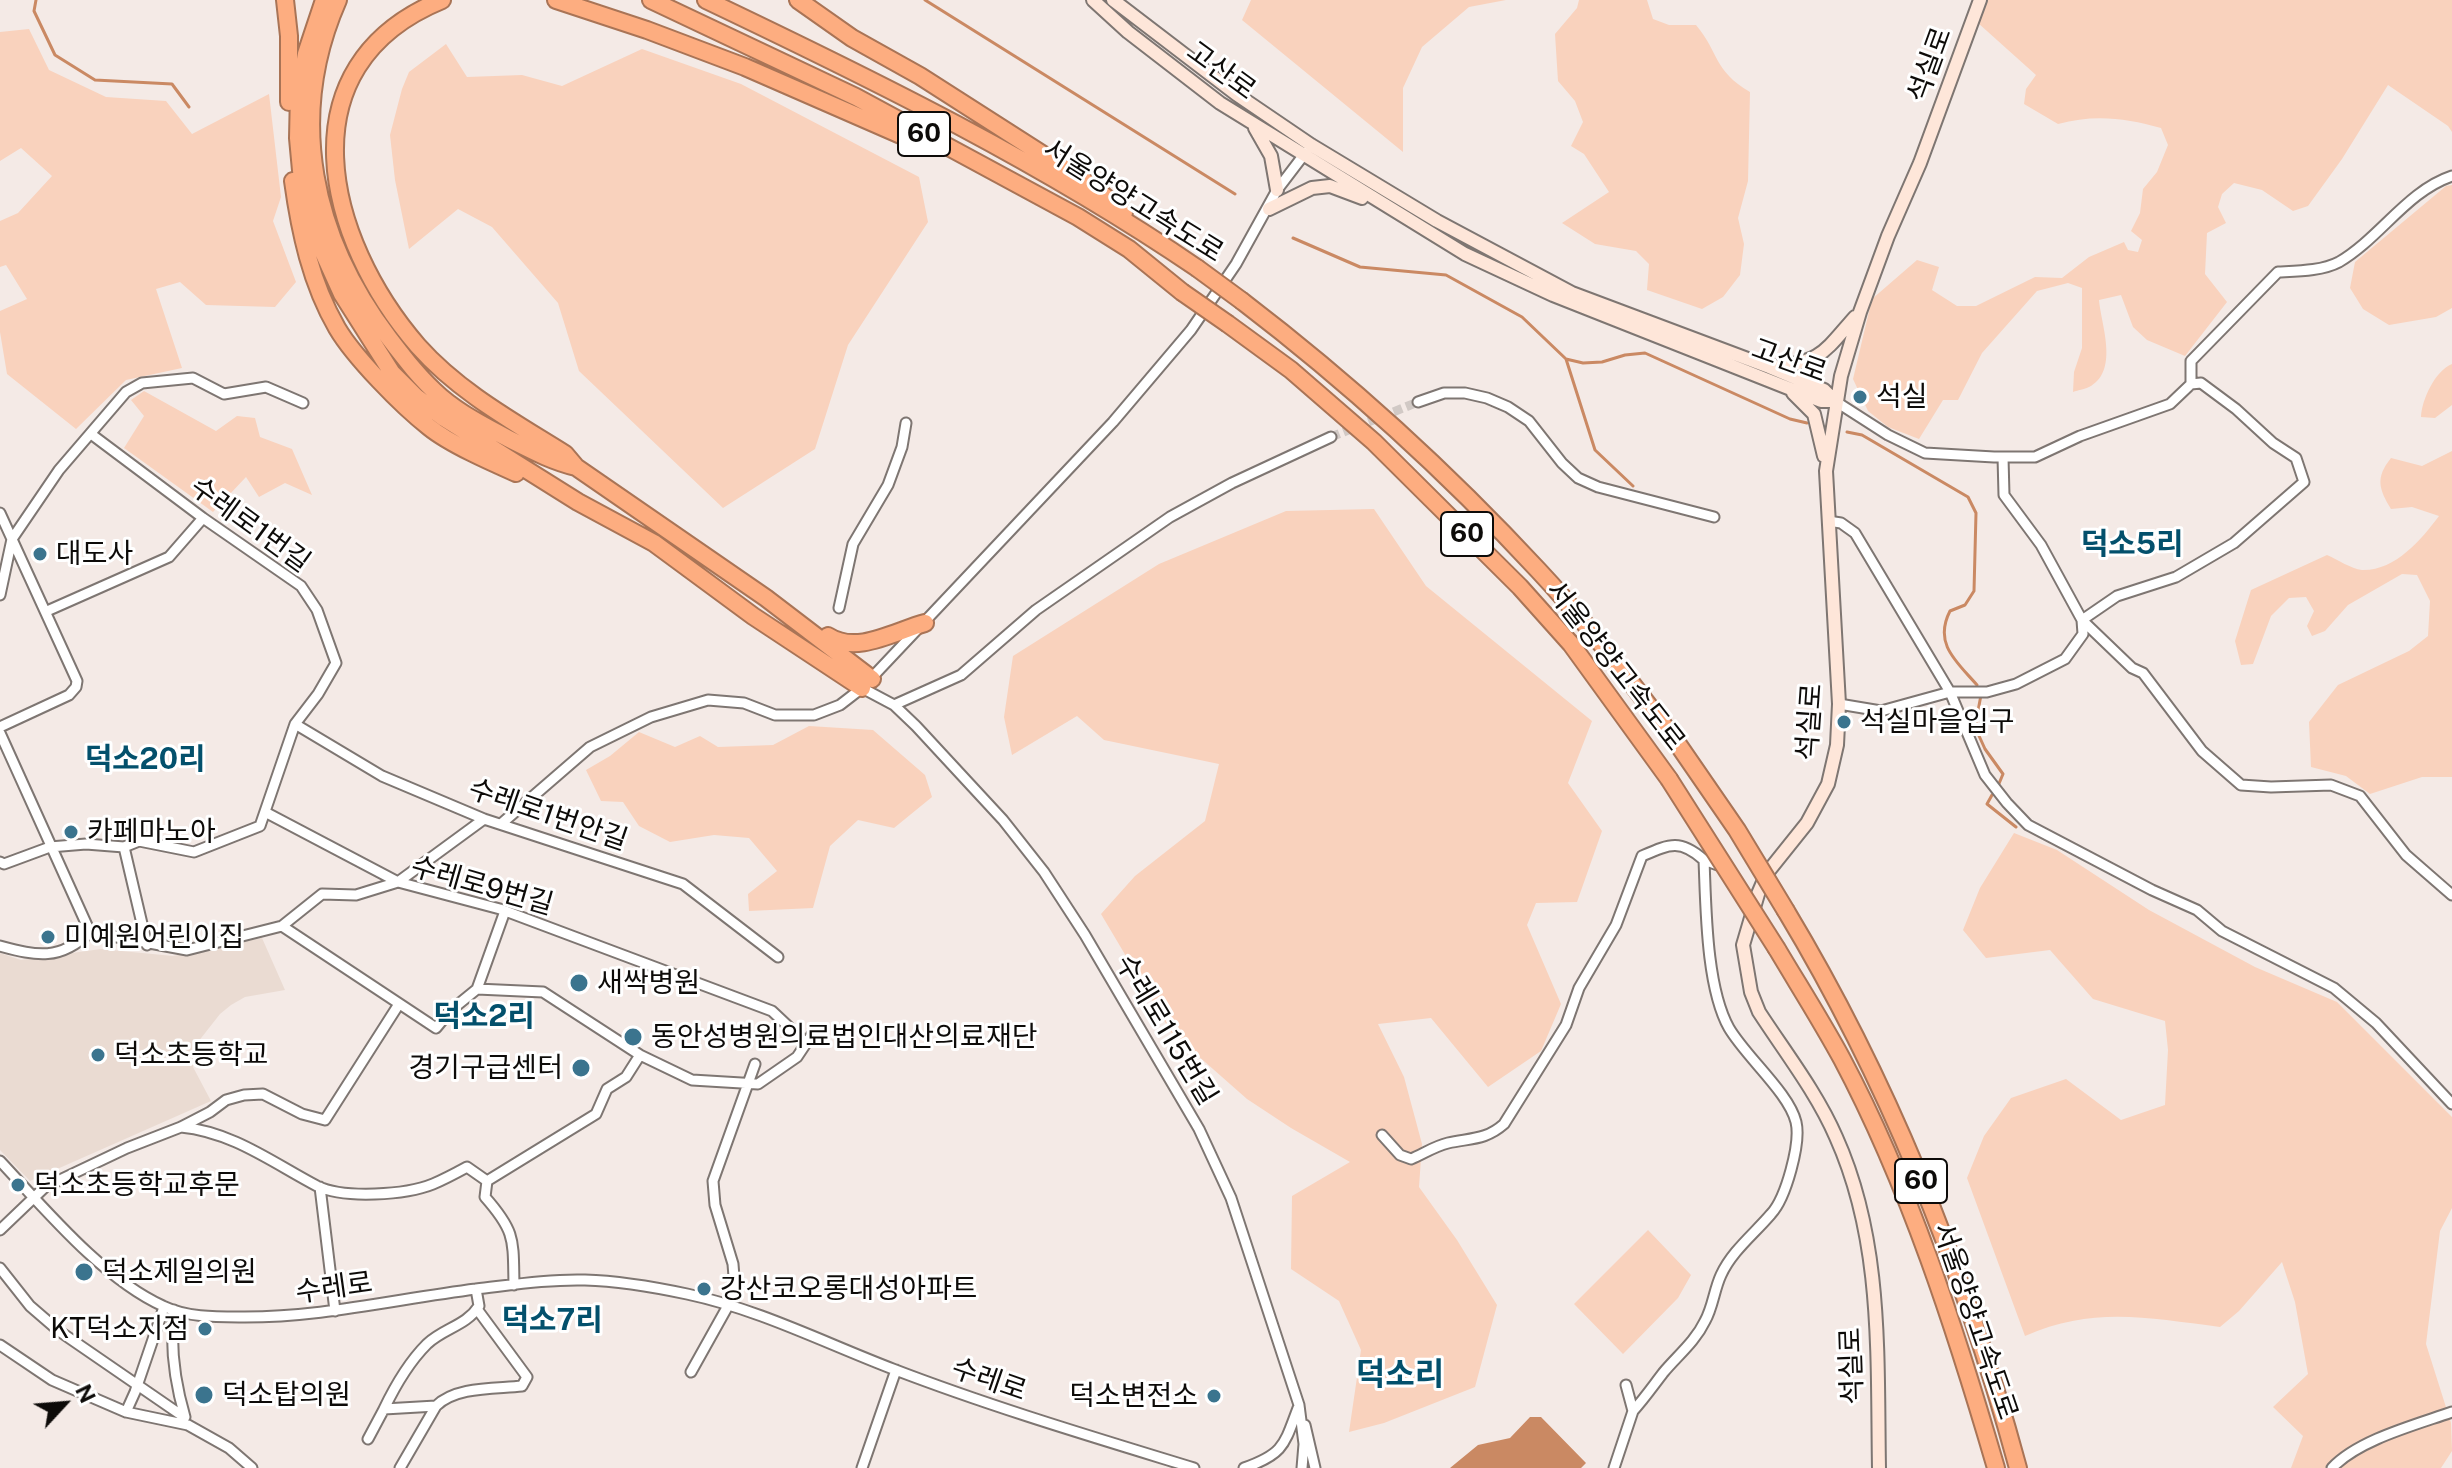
<!DOCTYPE html>
<meta charset="utf-8">
<style>
body{margin:0}
#map{position:relative;width:2452px;height:1468px;overflow:hidden;background:#f4eae6;font-family:"Public Sans",sans-serif}
canvas{display:block}
.north{position:absolute;left:24px;top:1364px;width:80px;height:80px;-webkit-text-stroke:6px #fff;paint-order:stroke;rotate:64deg;font-size:22px;font-weight:700;line-height:32px;text-align:center;color:#0d0b09}
.north::after{content:'';display:block;margin:auto;width:28px;height:36px;background:#0d0b09;clip-path:polygon(50% 0,100% 100%,50% 72%,0 100%)}
</style>
<div id="map">
<canvas width="2452" height="1468"></canvas>
<div class="north">N</div>
</div>
<script>
const c = document.querySelector('canvas').getContext('2d');
c.lineJoin = 'round';
function fillPath(path, color) {
  c.fillStyle = color;
  c.fill(path, 'evenodd');
}
function trace(path, color, width, dash) {
  c.strokeStyle = color;
  c.lineWidth = width;
  c.lineCap = dash ? 'butt' : 'round';
  c.setLineDash(dash || []);
  c.stroke(path);
}
function drawText(font, color, halo, rows, align = 'center') {
  c.font = font + ' "Public Sans","Noto Sans KR",sans-serif';
  c.lineWidth = 6;
  c.setLineDash([]);
  c.textBaseline = 'middle';
  c.strokeStyle = halo;
  c.fillStyle = color;
  for (const [text, x, y, turn = 0] of rows) {
    c.save();
    c.translate(x, y);
    c.rotate((+turn || 0) * Math.PI / 180);
    c.textAlign = isNaN(turn) ? turn : align;
    if (halo) c.strokeText(text, 0, 0);
    c.fillText(text, 0, 0);
    c.restore();
  }
}
fillPath(new Path2D(`
 M262,938l23,52 -40,7 -14,8 -11,9 -22,28 -5,25 18,34 -181,80 -30,-31v-197l21,7 80,-11 72,7z`), '#eadbd2');
fillPath(new Path2D(`
 M1251,0h255l-37,7 -47,40 -19,41v64l-161,-132z
 M1579,0h68l6,19 16,6h27c24,29 17,45 54,67l-2,89 -10,37 6,26 -4,31 -17,22 -21,12 -55,-19 2,-26 -13,-13 -41,-7 -33,-21 47,-31 -25,-38 -13,-8 12,-24 -8,-21 -17,-20 -3,-47 22,-26z
 M1987,0h465v132l-4,-6 -60,-41 -46,74 -34,47 -15,5 -31,-21 -28,-7 -12,11 -4,13 8,16 -19,10 -2,41 22,28 -42,54 -38,-16 -14,-13 -12,-32 -22,5c2,24 20,69 -8,86 -5,3 -13,4 -18,6l1,-20 8,-24v-60l-14,-5 -31,8 -55,62 -24,47h-15l-24,39 -31,-12 -20,-16 -15,-32 19,-80 45,-39 22,7 -7,23 25,16h19l59,-29 27,1 27,-21 35,-15 4,8 10,2 4,-12 -11,-9 9,-18 3,-24 14,-17 11,-27 -7,-17c-35,-10 -67,-14 -103,-4l-34,-20 2,-15 10,-14 -58,-52z
 M29,29l20,41 57,27 60,4 26,33 77,-40 12,103 -8,24 23,61 -21,25 -69,-2 -26,-23 -24,7 26,79 -56,12 -50,49 -69,-55 -7,-42v-21l27,-12 -21,-34 -6,2v-46l18,-8 34,-37 -31,-28 -21,13v-129z
 M446,44l21,33 55,-2 40,11 80,-37 99,35 178,93 9,45 -80,123 -33,104 -92,59 -144,-137 -21,-68 -66,-76 -34,-18 -49,40 -14,-69 -5,-45 12,-46 7,-17z
 M2452,185v123l-16,9 -47,8 -26,-16 -13,-21 5,-26 91,-76z
 M2452,364v41l-17,13 -14,-1c1,-18 14,-46 31,-53z
 M144,391l72,40 21,-15 18,2 5,19 32,12 20,46 -27,-12 -26,14 -13,-20 -33,35 -89,-64 20,-32 -13,-16z
 M2452,451v326h-30l-52,17 -24,-18 -35,-9 -2,-45 29,-37 71,-34 19,-15 2,-35 -13,-26 -15,-1 -54,31 -23,26 -13,5 -5,-10 7,-15 -8,-14 -17,1 -18,18 -18,48 -12,1 -6,-24 16,-51 76,-35c10,4 24,14 35,15 33,1 59,-30 77,-54l-27,-9 -21,2c-12,-20 -16,-31 0,-51l31,8z
 M1374,509l52,77 166,135 -24,62 34,48 -25,71 -41,1 -9,22 34,79 -20,47 -53,36 -57,-69 -53,6 26,53 18,67 -3,43 38,53 40,65 -22,82 -91,36 -35,9 12,-82 -22,-49 -48,-32 1,-73 58,-34 -59,-34 -44,-29 -76,-67 -70,-118 34,-38 70,-55 14,-57 -115,-24 -27,-24 -65,39 -8,-38 9,-61 146,-92 127,-53z
 M809,726l64,4 52,45 7,22 -38,31 -36,-8 -28,26 -17,62 -64,3 -1,-17 29,-23 -28,-33 -35,-3 -44,7 -31,-16 -16,-24 -22,-1 -15,-31 24,-14 29,-24 36,15 25,-11 18,11 55,-2z
 M2014,833l43,17 92,60 106,57 82,35 115,115v91l-12,23 -14,113 25,79 1,28 -11,17h-150l12,-32 -30,-29 35,-33 -13,-72 -13,-40 -43,49 -19,16c-73,-9 -126,-21 -195,9l-58,-158 17,-42 27,-38 55,-19 55,41 44,-15 3,-55 -3,-29 -72,-22 -43,-49 -64,8 -23,-28 17,-42z
 M1648,1230l43,45 -13,23 -55,56 -49,-50z`), '#f9d2bd');
fillPath(new Path2D(`
 M1530,1417h11l45,46 -5,5h-131l28,-23 32,-7z`), '#ca8963');
trace(new Path2D(`
 M36,0l-2,11 21,44 40,25 77,4 17,23
 M925,0l310,194
 M1293,238l67,29 86,8 76,42 44,42 17,4 19,-1 23,-7 20,-2 145,66 17,4
 M1566,359l29,91 38,36
 M1847,432l15,3 106,62 8,16 -2,78 -9,14 -15,6c-17,33 7,51 27,74
 M1981,695l-6,32 10,22 18,25 -5,12
 M1992,795l-5,9 29,23`), '#ca8963', 3);
trace(new Path2D(`
 M1331,437l87,-35`), '#d1c9c5', 9, [9, 4.5]);
const street = new Path2D(`
 M2191,384v-23l87,-89c20,-1 44,-1 61,-10 41,-24 68,-71 113,-86
 M1835,401l53,34 37,18 69,4h41l45,-21 90,-32 21,-20 10,-1 35,26 37,34 23,15 8,24 -70,61 -58,34 -59,19 -35,24 1,14 -18,25 -49,25 -29,8h-37l-69,19 -42,-7
 M1418,402l26,-9h21l22,5 21,9 21,14 33,42 16,15 20,9 116,30
 M2003,457l1,38 37,50 41,75 50,48 11,5 59,78 39,34 30,2 60,-2 29,11 46,59 46,40
 M0,513l77,168 -1,6 -7,8 -69,32
 M1828,521l13,2 14,10 95,159 35,83 22,28 21,22 124,65 45,20 25,21 112,57 42,35 76,81
 M0,595l12,-56 47,-69 67,-78 16,-9 51,-5 31,16 42,-7 37,16
 M839,608l14,-64 35,-59 14,-38 4,-24
 M47,611l122,-54 34,-39
 M862,688l32,17 22,21 87,94 41,52 41,63 114,194 32,69 68,207 5,39 -2,24
 M894,705l67,-30 75,-65 134,-93 62,-34 99,-46
 M295,724l87,52 102,43 199,65 95,73
 M0,733l90,199
 M265,812l133,70 86,-63
 M501,824l89,-77 61,-30 57,-17 36,3 31,12h39l26,-10 22,-17 251,-266 78,-92 45,-66 41,-74 29,-38
 M124,847l23,98
 M0,862l4,2 46,-17 36,-3 38,3 15,-6 55,11 66,-26 35,-102 23,-30 18,-31 -19,-53 -16,-24 -98,-68 -112,-84
 M282,926l154,102 14,-17 27,-22 66,3 97,63 52,25 66,4 39,-27 16,-24
 M0,946c37,10 60,15 90,-14l97,18 95,-24 40,-32 34,1 42,-13 102,27 272,102 34,32
 M477,989l28,-78
 M181,1127c52,5 92,36 136,59 27,13 89,9 116,-2 12,-5 23,-11 34,-17l20,14 109,-67 11,-25 19,-12 14,-22
 M1382,1135l18,20 11,4c12,-5 24,-13 37,-16 23,-5 38,-3 56,-19l62,-99 13,-37 37,-63 26,-69c28,-12 38,-17 62,4
 M0,1161c45,48 103,118 163,145 23,11 51,11 76,11 80,1 157,-18 237,-28 35,-4 73,-10 109,-9 34,1 69,7 102,14 71,15 138,49 206,75 99,38 200,68 301,99
 M487,1181l-2,16c31,35 28,43 29,88
 M320,1187l15,124
 M0,1230l45,-43 82,-39 54,-21 29,-15 16,-12 18,-5 19,-1 39,20 23,6 74,-116
 M0,1268l30,38 29,25 125,86
 M174,1310c-4,35 1,73 11,107
 M0,1345l52,35 74,32 62,13 41,23 23,20
 M691,1372l38,-68 5,-27 -1,-13 -18,-59 -2,-24 42,-117
 M436,1406c20,-20 60,-17 86,-20l5,-9 -50,-68
 M384,1409c11,-23 25,-47 43,-65 17,-16 39,-18 52,-38l-3,-17
 M1633,1411c11,-12 20,-25 30,-38 14,-17 32,-31 42,-52 8,-14 9,-31 16,-46 11,-24 33,-41 50,-61 15,-16 30,-71 25,-92 -7,-29 -50,-65 -67,-94 -23,-41 -23,-121 -25,-168l19,7
 M126,1412l9,-20 29,-85
 M1305,1425l10,43
 M368,1439l16,-30 52,-3 -36,62
 M862,1468l34,-98
 M1244,1468c40,-14 40,-23 54,-60
 M1614,1468l19,-57 -7,-26
 M2332,1468c26,-28 83,-43 120,-56`);
const secondary = new Path2D(`
 M1093,0l35,32 92,71 245,151 88,41 268,106h14
 M1113,0l123,94 75,51 126,76 135,72 197,74 55,23 11,11
 M1255,128l16,28 6,34
 M1269,209l43,-21 18,-2 32,12
 M1773,367c49,-5 51,-15 82,-50
 M1793,393l21,21 10,42
 M1879,1468c-2,-112 4,-227 -43,-331 -19,-44 -51,-85 -77,-125l-8,-20 -8,-47 15,-51 9,-21 40,-50 21,-39 9,-39 2,-41 -13,-233 15,-95 19,-64 28,-76 32,-73 60,-163`);
const highway = new Path2D(`
 M285,0l4,36v66
 M324,0l-18,54 -7,39 -1,45 4,43 16,60 24,53 50,79 24,24 28,21 134,84 76,41 99,73 109,72
 M338,0c-52,118 -25,238 51,338 16,21 32,42 52,59 20,17 45,30 68,42 22,11 42,22 67,28
 M442,0c-161,66 -116,240 -24,346 41,46 96,76 147,108l11,13 190,131 106,81
 M556,0l91,30 98,37 181,79
 M651,0l205,97 222,120 51,32 53,43
 M706,0c168,80 337,163 491,268
 M798,0l54,38 68,38 175,112 29,25
 M293,181c7,51 18,102 44,147 17,29 65,78 92,99 21,17 62,35 87,46
 M1242,301c106,81 205,171 296,269 50,53 93,113 137,170
 M1228,324l63,46 83,72 146,145 51,57 98,135
 M828,636c29,19 67,-5 97,-13
 M1786,911c104,173 179,362 232,557
 M1777,949c22,37 45,73 65,110 67,126 114,272 154,409`);
trace(street, '#7e7672', 13);
trace(secondary, '#7e7672', 16);
trace(highway, '#a97456', 20);
trace(street, '#fff', 9);
trace(secondary, '#fee6d9', 12);
trace(highway, '#fdad80', 16);
const highwayBridge = new Path2D(`
 M1197,268l45,33
 M1182,292l46,32
 M1675,740l62,90 49,81
 M1669,779l108,170`);
trace(highwayBridge, '#a97456', 20, []);
trace(highwayBridge, '#fdad80', 16);
for (const [x, y, r, color] of [
 [1860,397,8,"#3b748e"],
 [40,554,8,"#3b748e"],
 [1844,722,8,"#3b748e"],
 [71,832,8,"#3b748e"],
 [48,937,8,"#3b748e"],
 [579,983,10,"#3b748e"],
 [633,1037,10,"#3b748e"],
 [98,1055,8,"#3b748e"],
 [581,1068,10,"#3b748e"],
 [18,1185,8,"#3b748e"],
 [84,1272,10,"#3b748e"],
 [704,1289,8,"#3b748e"],
 [205,1329,8,"#3b748e"],
 [204,1395,10,"#3b748e"],
 [1214,1396,8,"#3b748e"]
]) {
  const dot = new Path2D();
  dot.arc(x, y, r, 0, 2 * Math.PI);
  c.fillStyle = color;
  c.fill(dot);
  trace(dot, '#fff', 3);
}
for (const [x, y, w] of [
 [924,134,52],
 [1467,534,52],
 [1921,1181,52]
]) {
  const box = new Path2D();
  box.roundRect(x - w / 2, y - 22, w, 44, 6);
  c.fillStyle = '#fff';
  c.fill(box);
  trace(box, '#0d0b09', 2);
}
drawText('bold 26px', '#0d0b09', null, [
 ["60",924,134],
 ["60",1467,534],
 ["60",1921,1181]
]);
drawText('28px', '#0d0b09', '#fff', [
 ["석실로",1930,65,-70],
 ["고산로",1221,71,36],
 ["서울양양고속도로",1133,201,32],
 ["고산로",1789,361,20],
 ["수레로1번길",250,525,36],
 ["서울양양고속도로",1615,666,52],
 ["석실로",1810,722,-86],
 ["수레로1번안길",548,815,19],
 ["수레로9번길",482,886,16],
 ["수레로115번길",1166,1030,59],
 ["수레로",334,1288,-8],
 ["서울양양고속도로",1975,1321,71],
 ["석실로",1852,1366,-92],
 ["수레로",989,1380,19]
]);
drawText('28px', '#0d0b09', '#fff', [
 ["석실",1876,397],
 ["대도사",56,554],
 ["석실마을입구",1860,722],
 ["카페마노아",87,832],
 ["미예원어린이집",64,937],
 ["새싹병원",597,983],
 ["동안성병원의료법인대산의료재단",651,1037],
 ["덕소초등학교",114,1055],
 ["경기구급센터",563,1068,"right"],
 ["덕소초등학교후문",34,1185],
 ["덕소제일의원",102,1272],
 ["강산코오롱대성아파트",720,1289],
 ["KT덕소지점",189,1329,"right"],
 ["덕소탑의원",222,1395],
 ["덕소변전소",1198,1396,"right"]
], 'left');
drawText('bold 30px', '#03506c', '#fff', [
 ["덕소5리",2132,545],
 ["덕소20리",145,760],
 ["덕소2리",484,1017],
 ["덕소7리",552,1321]
]);
drawText('bold 32px', '#03506c', '#fff', [
 ["덕소리",1400,1375]
]);
</script>
